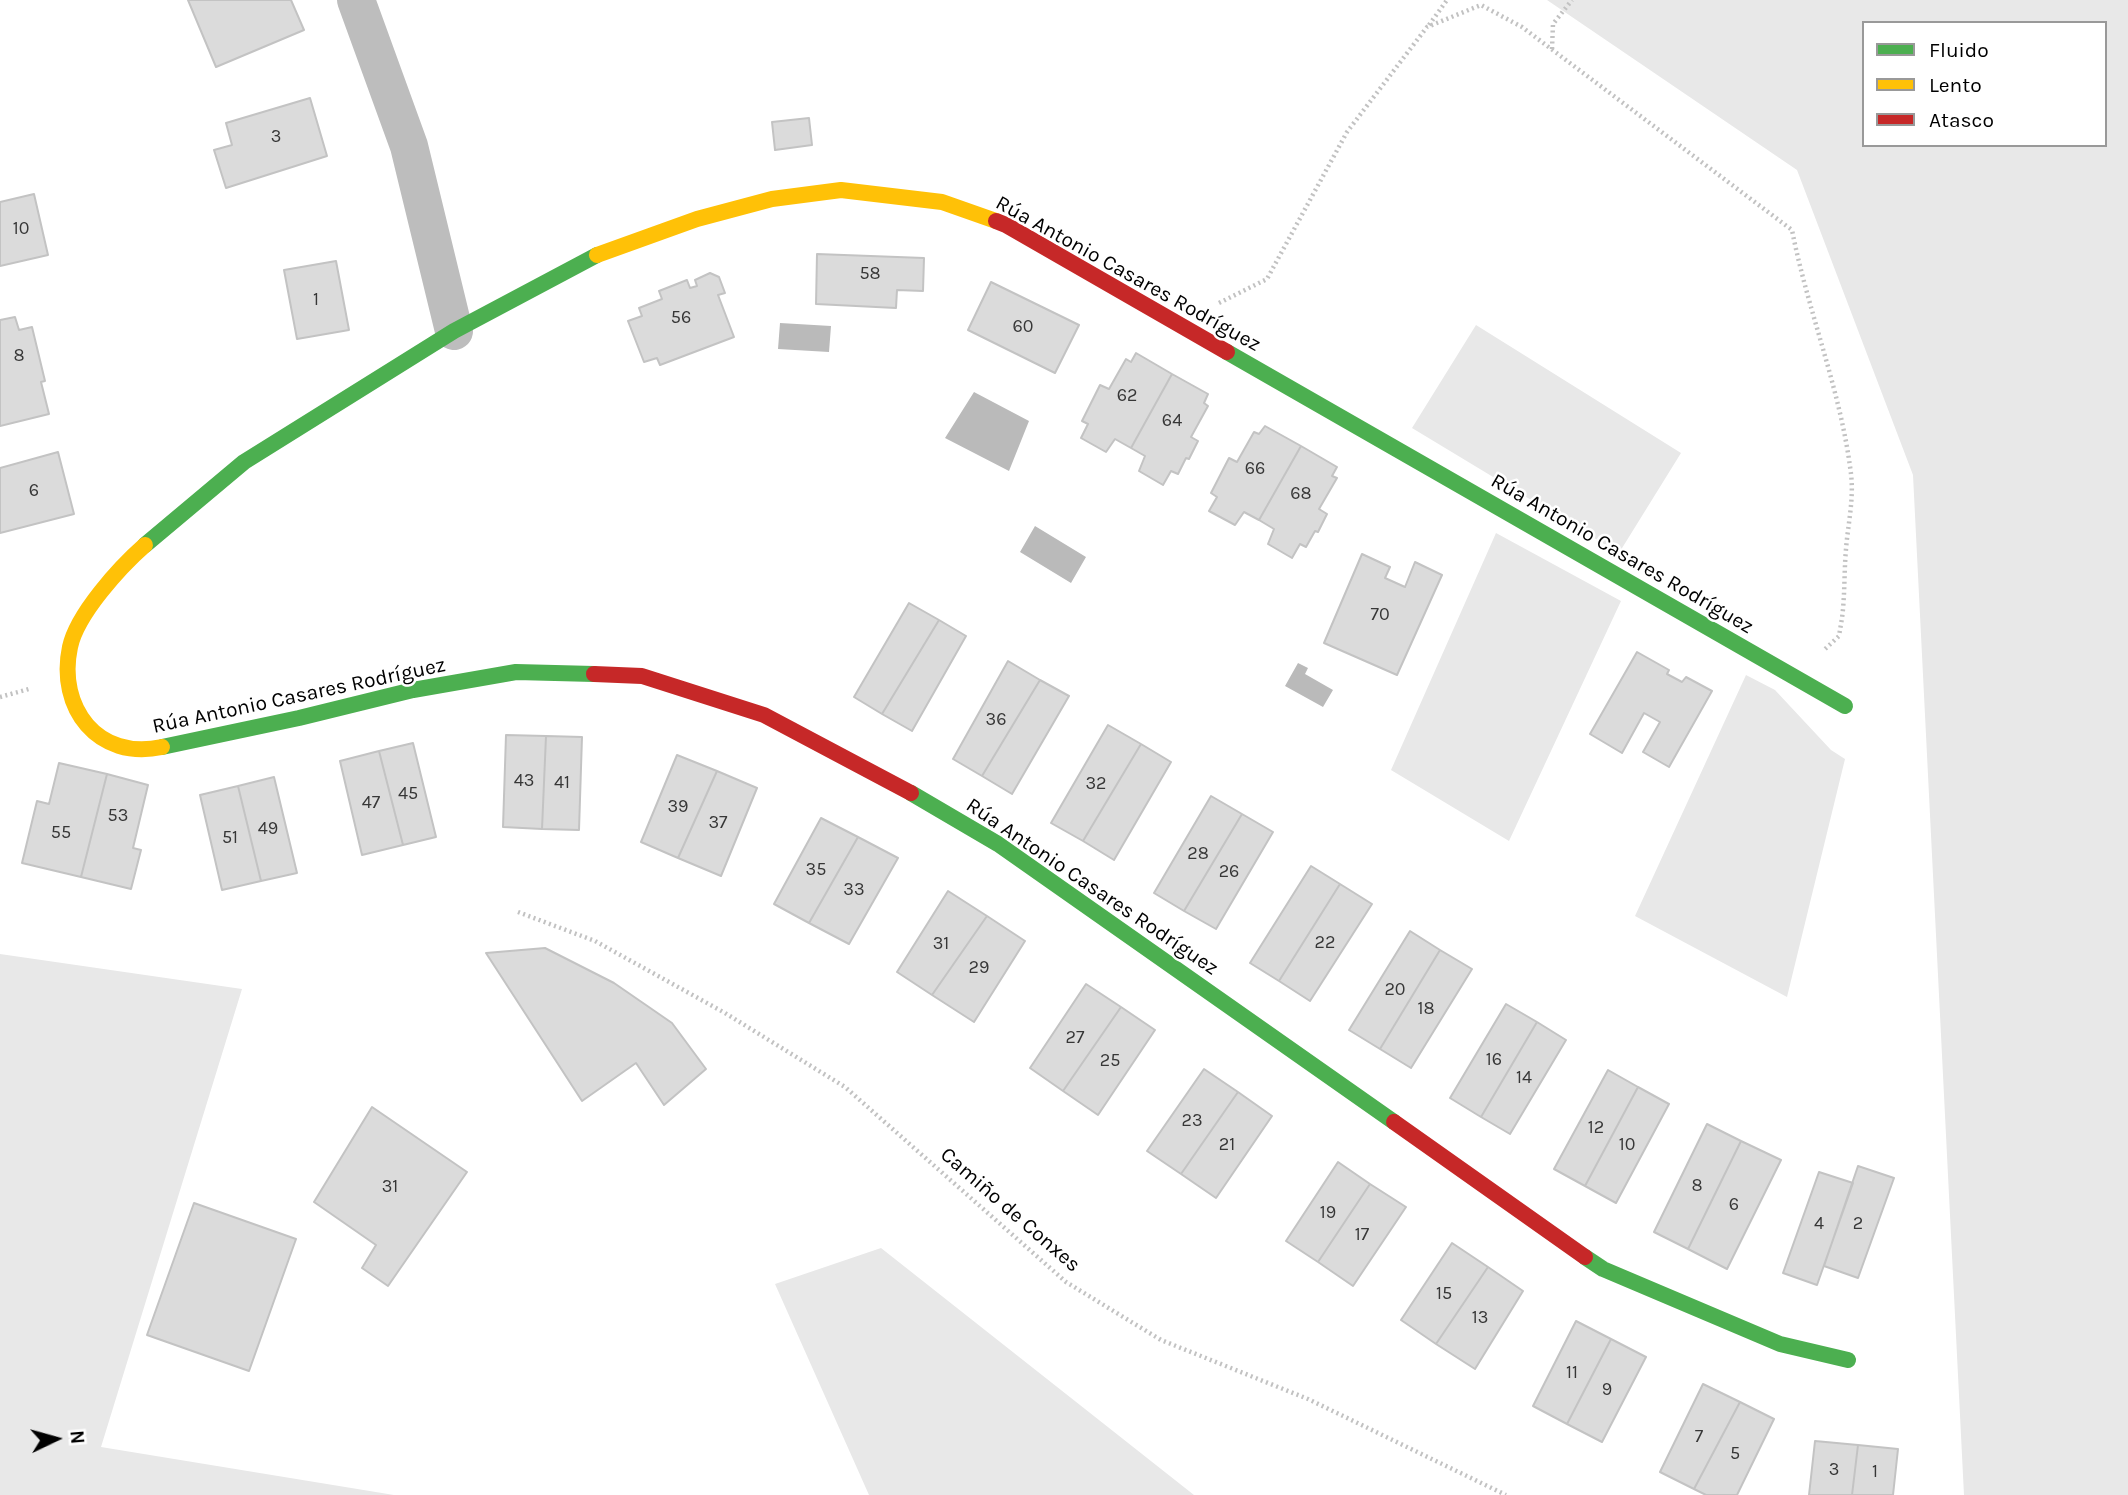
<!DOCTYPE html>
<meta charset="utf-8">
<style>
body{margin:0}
#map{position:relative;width:2128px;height:1495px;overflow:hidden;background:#fff;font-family:Karla,sans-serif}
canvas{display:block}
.legend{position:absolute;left:1862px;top:21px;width:245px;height:126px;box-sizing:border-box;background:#fff;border:2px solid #999;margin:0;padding:9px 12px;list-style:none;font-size:21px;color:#000}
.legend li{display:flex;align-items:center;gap:14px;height:35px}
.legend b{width:35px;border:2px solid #999}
.north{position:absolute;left:21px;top:1404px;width:70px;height:70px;-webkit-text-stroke:5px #fff;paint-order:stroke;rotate:85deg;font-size:19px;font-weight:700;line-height:28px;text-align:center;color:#000}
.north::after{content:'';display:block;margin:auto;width:24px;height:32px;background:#000;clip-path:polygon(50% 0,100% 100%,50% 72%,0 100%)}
</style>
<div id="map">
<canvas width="2128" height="1495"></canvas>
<ul class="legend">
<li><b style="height:9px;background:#4caf50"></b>Fluido</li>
<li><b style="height:9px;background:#ffc107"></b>Lento</li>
<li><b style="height:9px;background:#c62828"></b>Atasco</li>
</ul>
<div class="north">N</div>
</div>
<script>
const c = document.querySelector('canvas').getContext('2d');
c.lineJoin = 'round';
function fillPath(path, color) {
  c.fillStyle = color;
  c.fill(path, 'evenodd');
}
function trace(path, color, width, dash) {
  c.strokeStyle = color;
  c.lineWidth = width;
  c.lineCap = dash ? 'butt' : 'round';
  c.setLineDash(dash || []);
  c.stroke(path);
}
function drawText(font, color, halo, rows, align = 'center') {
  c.font = font + ' Karla,sans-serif';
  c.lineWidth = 5;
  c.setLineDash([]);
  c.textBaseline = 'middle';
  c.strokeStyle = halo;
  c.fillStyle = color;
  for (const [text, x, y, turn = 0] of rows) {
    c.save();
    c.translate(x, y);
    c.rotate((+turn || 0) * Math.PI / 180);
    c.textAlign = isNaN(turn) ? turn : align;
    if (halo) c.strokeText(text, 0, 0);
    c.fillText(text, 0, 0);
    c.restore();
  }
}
fillPath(new Path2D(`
 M1547,0h581v1495h-164l-51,-1020 -116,-305zM1864,23h241v122h-241z
 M1476,325l205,128 -62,100 -207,-125z
 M1496,533l125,68 -112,240 -118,-71z
 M1746,675l29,15 56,60 14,9 -58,238 -152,-81z
 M0,954l242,35 -141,458 293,48h-394z
 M881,1248l313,247h-325l-94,-211z`), '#e8e8e8');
fillPath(new Path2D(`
 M780,323l51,3 -2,26 -51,-3z
 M974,392l55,29 -20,50 -64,-33z
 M1035,526l51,31 -15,26 -51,-31z
 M1298,663l10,5 -3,6 28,16 -10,17 -38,-21z`), '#bababa');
const building = new Path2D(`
 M188,0h103l13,30 -88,37z
 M310,98l17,58 -101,32 -12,-38 18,-5 -6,-22z
 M809,118l3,27 -37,5 -3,-28z
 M34,194l14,61 -48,11v-64z
 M817,254l107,4 -1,33 -26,-1 -1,18 -80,-4z
 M336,261l13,69 -52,9 -13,-69z
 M710,273l9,4 6,16 -7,2 16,42 -74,28 -3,-7 -13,4 -16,-41 14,-5 -3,-8 23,-9 -3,-8 28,-11 3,8 7,-2 -2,-6z
 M991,282l88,43 -24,48 -87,-43z
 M15,317l4,13 13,-3 13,54 -4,1 8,32 -49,12v-106z
 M1136,353l36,21 -41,74 -16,-9 -9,13 -25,-14 7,-14 -6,-3 18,-36 9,4 17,-30 5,3z
 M1172,374l36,20 -4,9 4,3 -17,31 7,4 -9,18 -3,-1 -8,16 -7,-3 -8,14 -24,-14 6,-15 -14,-8z
 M1265,426l36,20 -42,74 -15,-8 -9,13 -26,-14 8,-14 -6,-4 18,-35 8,4 17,-30 5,2z
 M1301,446l36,21 -5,9 5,2 -18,31 8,5 -9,18 -3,-1 -9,16 -6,-3 -8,14 -24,-14 6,-15 -15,-9z
 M58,452l16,62 -74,19v-65z
 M1362,554l28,13 -5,11 20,9 10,-25 27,13 -45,100 -73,-32z
 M909,603l30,17 -57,94 -28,-17z
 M939,620l27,16 -54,95 -30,-17z
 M1637,652l32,18 -2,4 15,8 4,-5 26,14 -43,76 -26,-15 17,-30 -16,-9 -22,40 -32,-19z
 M1008,661l32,19 -58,96 -29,-17z
 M1040,680l29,16 -57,98 -30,-18z
 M1108,725l33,19 -58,97 -32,-18z
 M506,735l40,1 -4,93 -39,-2z
 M546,736l36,1 -3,93 -37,-1z
 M413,743l23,94 -33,8 -24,-94z
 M1141,744l30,18 -57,98 -31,-19z
 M379,751l24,94 -41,10 -22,-94z
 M677,755l40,16 -39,87 -37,-16z
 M59,763l48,11 -26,103 -59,-14 15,-62 12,3z
 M717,771l40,17 -36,88 -43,-18z
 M107,774l41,11 -15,63 8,2 -10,39 -50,-12z
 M274,777l23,96 -36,8 -23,-95z
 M238,786l23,95 -39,9 -22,-95z
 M1211,796l31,18 -58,97 -30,-18z
 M1242,814l31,18 -57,97 -32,-18z
 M821,818l37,19 -49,86 -35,-19z
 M858,837l40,21 -49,86 -40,-21z
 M1311,866l29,18 -61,97 -29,-18z
 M1340,884l32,20 -62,97 -31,-20z
 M948,891l39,25 -55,79 -35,-23z
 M987,916l38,25 -51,81 -42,-27z
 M1410,931l30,19 -60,99 -31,-19z
 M545,948l69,35 58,40 34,46 -42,36 -28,-42 -54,38 -96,-148z
 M1440,950l32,19 -61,99 -31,-19z
 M1086,984l35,23 -58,84 -33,-23z
 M1506,1004l31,18 -56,95 -31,-19z
 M1121,1007l34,23 -57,85 -35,-24z
 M1537,1022l29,18 -56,94 -29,-17z
 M1204,1069l34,23 -57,82 -34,-23z
 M1608,1070l30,17 -53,99 -31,-17z
 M1638,1087l31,17 -53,99 -31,-17z
 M1238,1092l34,24 -56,82 -35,-24z
 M372,1107l95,65 -79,114 -26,-18 14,-23 -62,-43z
 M1707,1124l34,17 -53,108 -34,-17z
 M1741,1141l40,19 -54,109 -39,-20z
 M1338,1162l32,22 -52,78 -32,-21z
 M1858,1166l36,12 -36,100 -34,-12z
 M1819,1172l34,11 -36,102 -34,-12z
 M1370,1184l36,23 -53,79 -35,-24z
 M194,1203l102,36 -47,132 -102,-36z
 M1452,1243l36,24 -52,77 -35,-24z
 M1488,1267l35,24 -48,78 -39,-25z
 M1576,1321l35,18 -44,85 -34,-18z
 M1611,1339l35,18 -44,85 -35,-18z
 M1703,1384l37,18 -46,87 -34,-17z
 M1740,1402l34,17 -37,76h-31l-12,-6z
 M1815,1441l43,4 -6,50h-43z
 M1858,1445l40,4 -5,46h-41z`);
fillPath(building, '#dbdbdb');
trace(building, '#c3c3c3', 2);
trace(new Path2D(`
 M1429,25l18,-25
 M1552,49l1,-25 19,-24
 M1219,303l48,-24 80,-147 80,-105 54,-22 41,22 270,203c16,82 49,161 59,244 3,25 -3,50 -5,75 -2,23 -1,46 -4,69l-3,18 -15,14
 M0,697l29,-8
 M518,912l77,29 130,72 120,74 221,195 95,58 147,59 198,96`), '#c2c2c2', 4.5, [2, 3.5]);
trace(new Path2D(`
 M356,0l53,146 45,185`), '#bdbdbd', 38);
trace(new Path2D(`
 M1227,352l618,354
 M145,545l99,-83 210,-131 143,-76
 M162,747l137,-29 114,-28 103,-18 78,2
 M911,793l87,51 396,278
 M1585,1257l18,12 177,75 68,16`), '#4caf50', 16);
trace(new Path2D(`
 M597,255l100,-36 75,-20 69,-9 101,12 54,19
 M145,545c-25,22 -68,69 -75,102 -13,61 28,114 92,100`), '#ffc107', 16);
trace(new Path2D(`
 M996,221l10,4 221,127
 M594,674l48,2 122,39 147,78
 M1394,1122l191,135`), '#c62828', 16);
drawText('18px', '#373737', null, [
 ["3",276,137],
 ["10",21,229],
 ["58",870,274],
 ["1",316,300],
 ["56",681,318],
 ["60",1023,327],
 ["8",19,356],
 ["62",1127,396],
 ["64",1172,421],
 ["66",1255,469],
 ["6",34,491],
 ["68",1301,494],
 ["70",1380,615],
 ["36",996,720],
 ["43",524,781],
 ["41",562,783],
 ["32",1096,784],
 ["45",408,794],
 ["47",371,803],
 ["39",678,807],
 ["53",118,816],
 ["37",718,823],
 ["49",268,829],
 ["55",61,833],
 ["51",230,838],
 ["28",1198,854],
 ["35",816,870],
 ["26",1229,872],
 ["33",854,890],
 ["22",1325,943],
 ["31",941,944],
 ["29",979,968],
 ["20",1395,990],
 ["18",1426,1009],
 ["27",1075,1038],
 ["16",1494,1060],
 ["25",1110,1061],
 ["14",1524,1078],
 ["23",1192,1121],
 ["12",1596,1128],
 ["21",1227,1145],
 ["10",1627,1145],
 ["8",1697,1186],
 ["31",390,1187],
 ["6",1734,1205],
 ["19",1328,1213],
 ["4",1819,1224],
 ["2",1858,1224],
 ["17",1362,1235],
 ["15",1444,1294],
 ["13",1480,1318],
 ["11",1572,1373],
 ["9",1607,1390],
 ["7",1699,1437],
 ["5",1735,1454],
 ["3",1834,1470],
 ["1",1875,1472]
]);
drawText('21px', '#000', '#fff', [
 ["Rúa Antonio Casares Rodríguez",1128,274,29],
 ["Rúa Antonio Casares Rodríguez",1622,554,30],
 ["Rúa Antonio Casares Rodríguez",299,696,-12],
 ["Rúa Antonio Casares Rodríguez",1092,887,34],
 ["Camiño de Conxes",1010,1210,41]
]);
</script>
